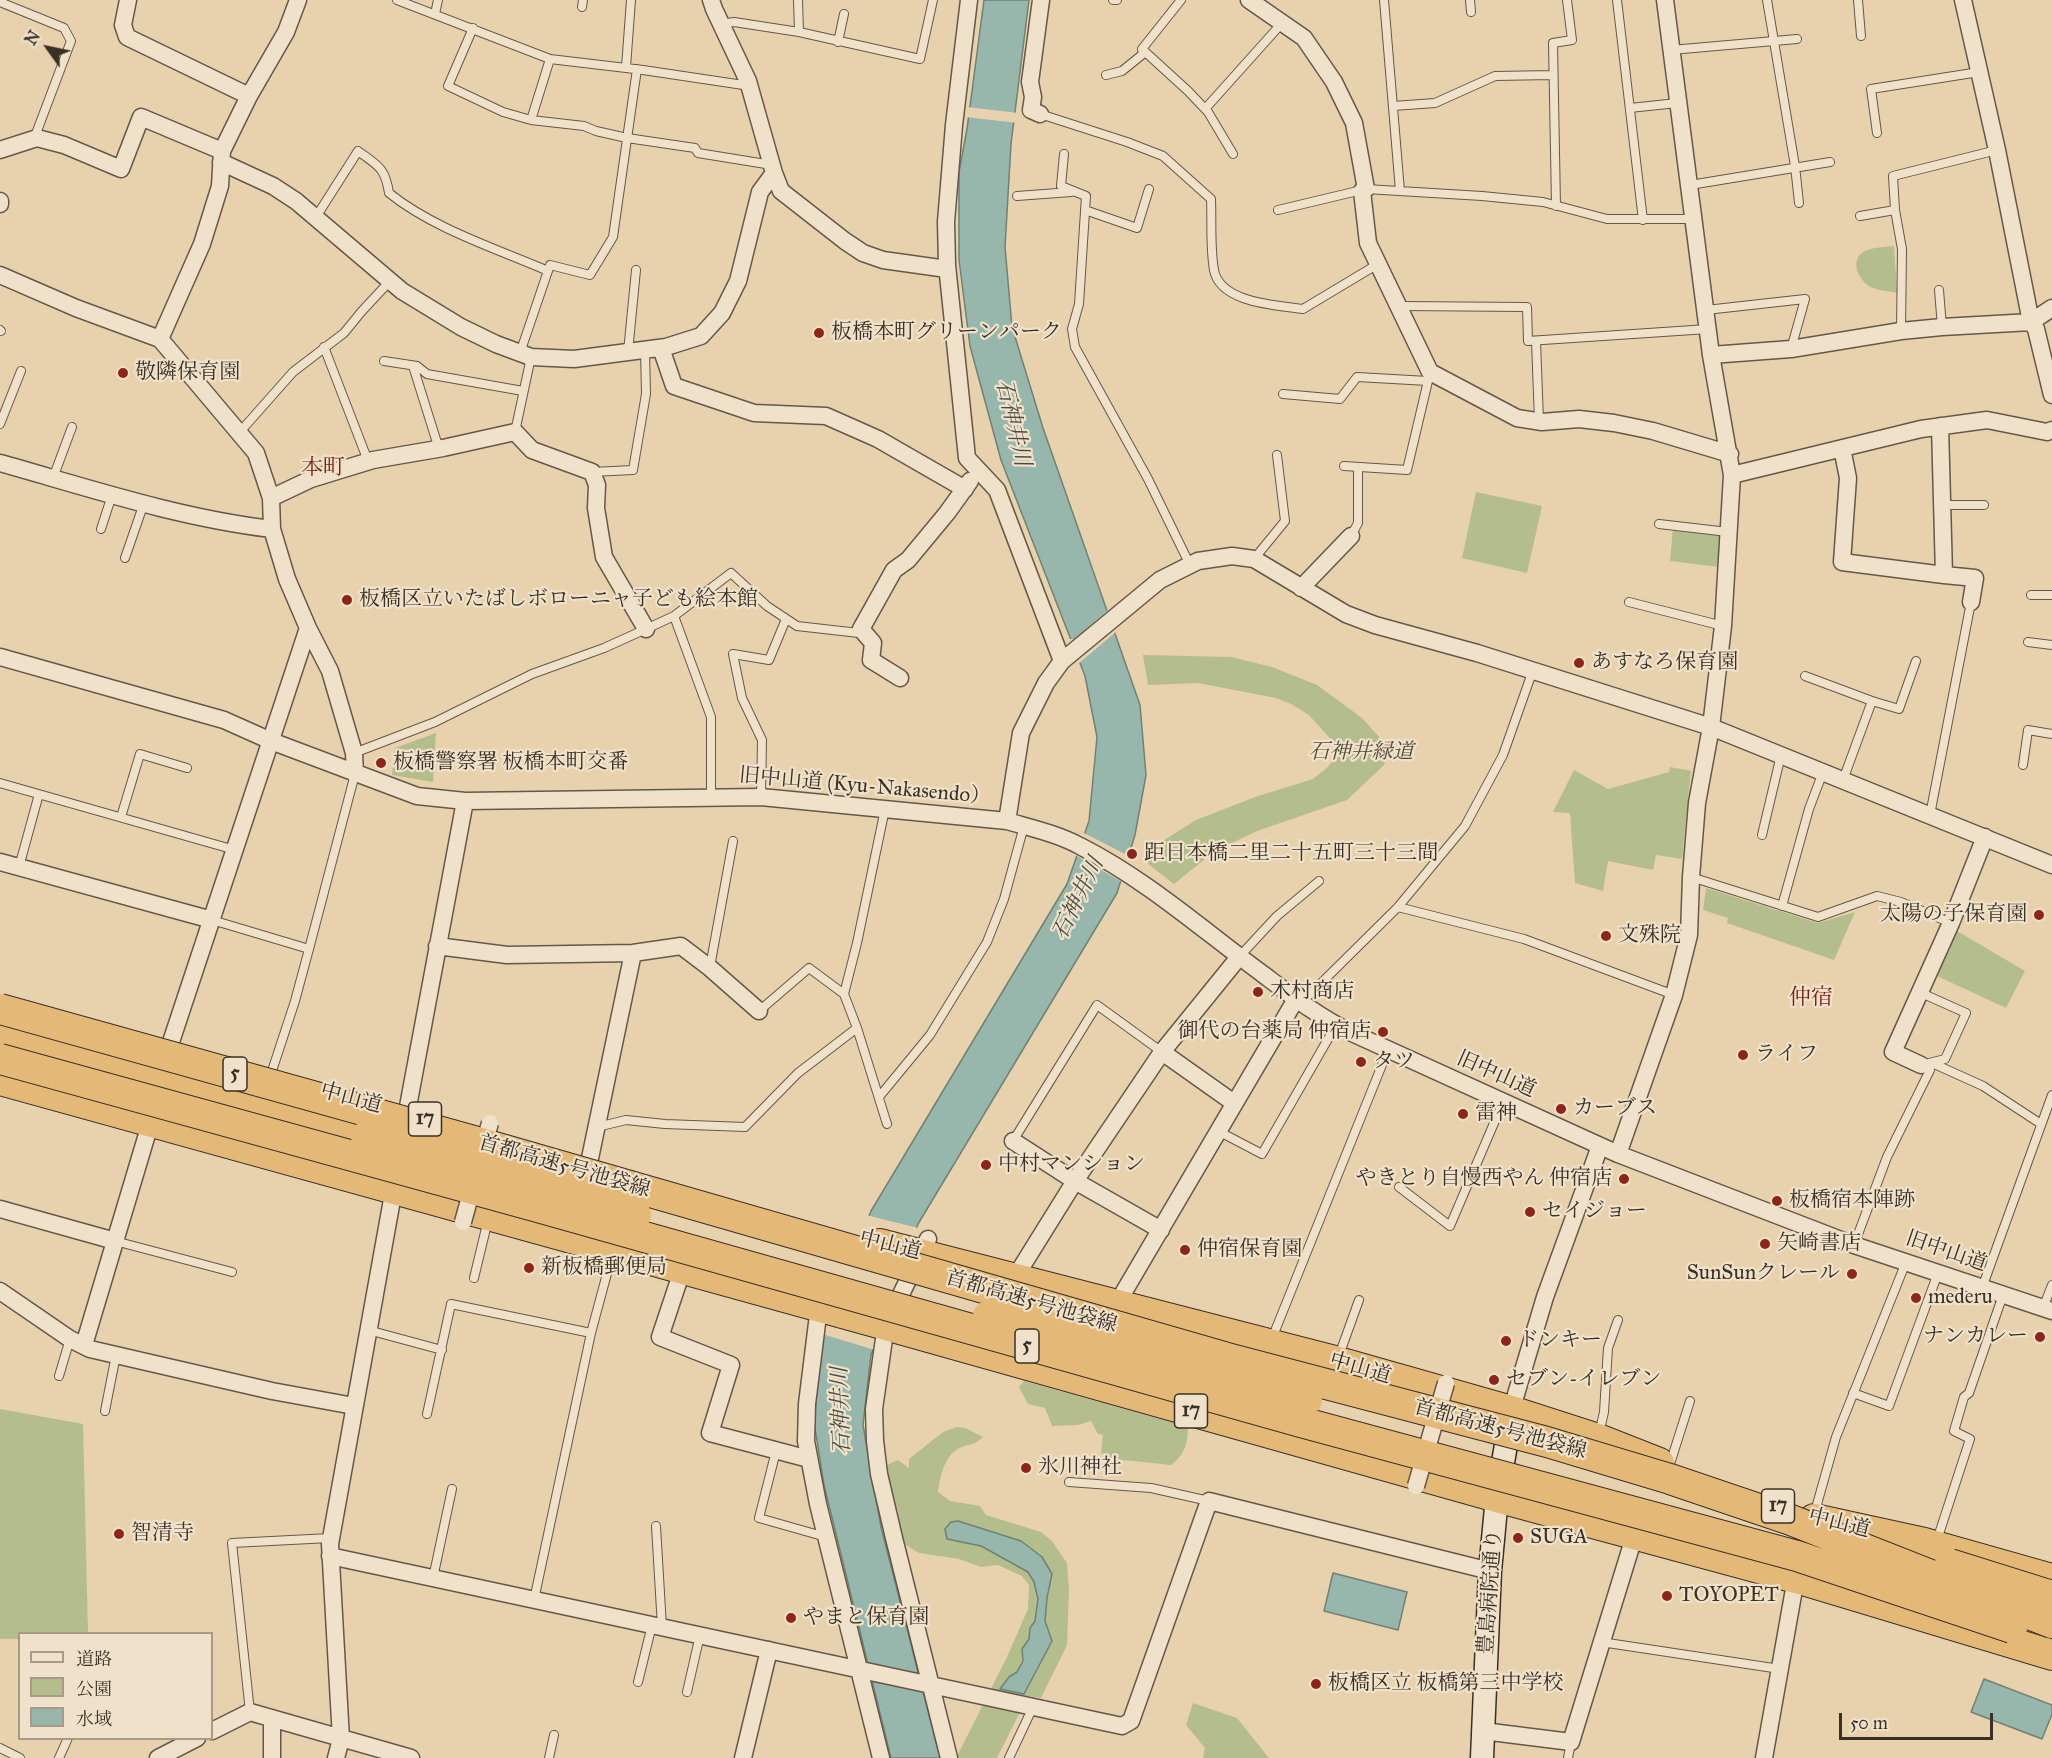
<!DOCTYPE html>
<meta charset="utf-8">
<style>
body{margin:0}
#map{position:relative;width:2052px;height:1758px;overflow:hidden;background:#e8d2ae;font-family:"IM FELL Great Primer","Noto Serif JP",serif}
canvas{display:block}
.legend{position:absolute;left:18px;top:1632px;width:195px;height:108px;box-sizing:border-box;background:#f0e2ca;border:2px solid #a79b88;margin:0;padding:8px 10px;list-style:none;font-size:18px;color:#393026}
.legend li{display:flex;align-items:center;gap:12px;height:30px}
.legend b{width:30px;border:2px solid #a79b88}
.north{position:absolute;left:18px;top:18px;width:60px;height:60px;-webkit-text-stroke:4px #f0e2ca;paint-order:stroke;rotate:303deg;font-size:16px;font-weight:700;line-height:24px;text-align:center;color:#393026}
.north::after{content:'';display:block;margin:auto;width:21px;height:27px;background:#393026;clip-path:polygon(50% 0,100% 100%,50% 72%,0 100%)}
.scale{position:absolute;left:1839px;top:1713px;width:154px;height:27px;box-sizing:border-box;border:3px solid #393026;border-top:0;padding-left:8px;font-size:18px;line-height:21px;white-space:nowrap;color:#393026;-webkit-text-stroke:4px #f0e2ca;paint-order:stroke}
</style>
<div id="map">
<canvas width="2052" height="1758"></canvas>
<ul class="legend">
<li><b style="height:8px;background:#f0e2ca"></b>道路</li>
<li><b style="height:16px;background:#b4bd8c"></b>公園</li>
<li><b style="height:16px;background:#97b7ac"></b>水域</li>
</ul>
<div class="north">N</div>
<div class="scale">50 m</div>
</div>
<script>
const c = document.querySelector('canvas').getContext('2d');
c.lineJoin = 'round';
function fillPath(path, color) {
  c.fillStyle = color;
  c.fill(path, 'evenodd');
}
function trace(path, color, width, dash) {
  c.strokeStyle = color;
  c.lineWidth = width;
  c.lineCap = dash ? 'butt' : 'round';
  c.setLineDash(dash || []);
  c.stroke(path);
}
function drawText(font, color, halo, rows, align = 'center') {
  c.font = font + ' "IM FELL Great Primer","Noto Serif JP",serif';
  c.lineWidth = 4.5;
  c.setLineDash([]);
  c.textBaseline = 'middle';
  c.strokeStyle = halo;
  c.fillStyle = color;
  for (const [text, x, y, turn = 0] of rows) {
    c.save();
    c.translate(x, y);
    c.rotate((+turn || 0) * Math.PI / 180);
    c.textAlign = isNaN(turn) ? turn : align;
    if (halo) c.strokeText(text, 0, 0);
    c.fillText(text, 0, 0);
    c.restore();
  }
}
fillPath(new Path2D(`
 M1894,246l3,47c-8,-2 -17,-2 -24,-5 -14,-5 -25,-29 -8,-37 8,-4 20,-4 29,-5z
 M1476,492l66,14 -15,67 -65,-15z
 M1673,528l46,7v32l-49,-6z
 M1143,655l88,2 41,10 45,18 45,33 27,30 -5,17 -37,35 -90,31 -42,20 -41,33 -26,-20 5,-17 43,-27 62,-24 55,-17 15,-12 9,-12 -1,-10 -27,-30 -18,-11 -15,-6 -78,-15 -50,2z
 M436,733l-3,49 -41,-7 3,-27z
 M1670,767l21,4 -9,88 -26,-4 -3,15 -45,-9 -5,30 -28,-8 -5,-70 -17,-1 21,-42 34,19 61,-17z
 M1706,888l112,35 37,-11 -21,48 -107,-37 1,-5 -25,-8z
 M1957,931l68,40 -19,37 -69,-32z
 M1024,1381l158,44 6,5c-1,16 -4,25 -17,35l-57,-6 -13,-6 2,-18 -5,-1 -7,-13 -13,4 -26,1 -7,-18 -17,-4 -9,-17z
 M0,1409l83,15 5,209 -68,1 -1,5h-19z
 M957,1427l8,1 18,9c-9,8 -10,6 -21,10 -17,6 -22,29 -24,45l12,9 30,5 6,9 55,17 11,9 15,22 2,27 -2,55 -26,53 -13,-2 -31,62h-41l50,-99 22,-50 1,-24 -7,-9 -24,-11 -17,2 -22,-8 -40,-6 -13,-8 -7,-15 -1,-20 -3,-3 -8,-42 11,-5 11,8v-9l34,-27z
 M1193,1703l44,15 32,40h-66l2,-10 -19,-23z`), '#b4bd8c');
const water = new Path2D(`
 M984,0h45l-18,144 -6,103 7,80 31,101 97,277 6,70 -11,60 -18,58 -199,331 -47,131 -8,70 18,102 59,231h-49l-67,-273 -10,-63 5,-53v-26l52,-132 196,-327 22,-63 8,-84 -12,-61 -84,-216 -31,-114 -11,-86v-88l8,-43z
 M958,1521l63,20 21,16 10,17 -5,24 -2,23 7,20 -28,53 -24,-5 9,-12 8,-5 6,-11 -1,-12 7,-10 1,-11 5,-7 3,-22 -4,-17 -6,-10 -47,-26 -34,-7 -2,-10 6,-7z
 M1333,1573l74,19 -9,38 -74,-19z
 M1984,1679l68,26v9l-10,25 -71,-27z`);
fillPath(water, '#97b7ac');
trace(water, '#718176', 1.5);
fillPath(new Path2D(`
 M967,107l51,6 -1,10 -51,-6z
 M1109,609l8,22 -40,34 -10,-26h8z
 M1082,832l49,25 -9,25 -47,-27z
 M866,1215l52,13 -43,122 -56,-17z`), '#e8d2ae');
const lane = new Path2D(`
 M397,0l153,59 93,11 107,16
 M798,0l1,32
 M1113,0h4
 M1384,0l16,191
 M1470,0l1,12
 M1617,0l26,220
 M1767,0l28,166 4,37
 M1858,0l3,36
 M0,2l64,26 7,13 -37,98
 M582,7l1,-7
 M435,14l3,-14
 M721,24l13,-2 65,10 121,27 13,-59
 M473,28l-25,58 55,26 28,8 53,6 12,5 31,7 68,10 3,5 74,12
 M838,42l6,-28
 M1142,49l46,42 20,21 25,42
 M1671,50l126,-11
 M626,67l5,-67
 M1106,75l16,-4 21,-17 -1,-5 39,-49
 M1393,106l42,-3 60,-27 58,-1
 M1630,108l47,-5
 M1205,109l77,-86
 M1040,114l87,28 36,14 48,43c1,23 -1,48 3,71 6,33 62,35 89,39l75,-45
 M531,120l19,-61
 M1877,133l-6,-44 108,-17
 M1064,154l-3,32 25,10 -7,108 -7,25 3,18 73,132 42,86
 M1690,185l140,-23
 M1017,196l54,-4
 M1556,206l-3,-163 19,-3 -5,-40
 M1085,210l52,18 12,-39
 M1278,210l88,-21 116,7 61,6 64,17h86
 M1860,216l35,-6
 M316,217l42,-66c20,15 27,16 31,42 45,36 106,55 159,78
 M1939,290l3,37
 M1399,306l128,1 1,34 180,-12
 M1706,310l99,-11 -14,50
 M0,330l1,1
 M1901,331l1,-82 -7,-39 -2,-34 104,-26
 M1536,341l3,80
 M324,347l44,114
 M628,352l8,-82
 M520,353l30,-88 40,10 23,-38 24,-168
 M384,361l33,5 10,8 96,17
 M413,366l26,83
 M1283,394l57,5 17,-22 71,4 2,-9
 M0,424l21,-53
 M515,432l16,-75
 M239,433l54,-61 51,-39 18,-22 28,-30
 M1344,466l63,4 21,-89
 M592,472l41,-2 13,-76 -1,-44
 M53,478l19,-51
 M1942,505h42
 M1659,524l69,8
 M101,529l11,-34
 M1351,536l7,-13v-56
 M125,558l19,-55
 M1254,559l31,-38 -8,-66
 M2031,595h21
 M1629,602l94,24
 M674,616l37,101v81
 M2028,642l24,3
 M1805,676l67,25 -29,79
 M1872,701l27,8 17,-48
 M354,753l81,-31 97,-48 72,-26 42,-19 28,-13 57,-43 36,33 30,20 62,7 2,-4
 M2023,765l5,-35 24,4
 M0,783l235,67
 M761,797l1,-57 -20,-42 -9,-44 36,6 17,-41
 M885,809l-28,134 -13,51 13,34 30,96
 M1930,815l41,-213
 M121,817l19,-63 47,14
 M1762,835l19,-80
 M19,867l20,-73
 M1691,877l127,40 59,-21 24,6 50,21
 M1782,906l27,-97 14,-37
 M1398,907l126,32 150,56
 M212,920l97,29
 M1239,957l38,-41 42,-35
 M710,967l23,-126
 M1919,992l47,21 -21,46 -24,6
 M1301,1003l97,-96 67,-81 38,-71 30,-85
 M759,1011l50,-43 35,26
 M1932,1063l51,23 58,38
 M270,1077l25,-76 14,-52 46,-175
 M879,1097l51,-62 57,-93 17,-43 20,-73
 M597,1127l29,-7 39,4 80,3 53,-54 59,-45
 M1218,1131l44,23 74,-129
 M1013,1141l84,-136 65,47
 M1399,1187l51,39 53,-124
 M115,1241l117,31
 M1854,1245l33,-88 43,-87 -9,-5
 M474,1278l14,-58
 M1982,1288l70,-193
 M2043,1308l9,-23
 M368,1330l74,20
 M1269,1338l6,-7 113,-281
 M1335,1355l6,-5 18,-50
 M59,1376l11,-37
 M1853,1393l36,13 49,-133
 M105,1411l11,-56
 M427,1414l24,-110 140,29
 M1599,1434l5,-22 4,-64 10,-28
 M776,1451l-17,67 67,19
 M1669,1467l21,-66
 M1069,1482l82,6 58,13
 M1814,1515l22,-78 70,-175
 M656,1526l6,101
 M1937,1540l33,-101 -16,-8 10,-34 5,-4 34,-98
 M433,1578l19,-89
 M534,1600l57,-267 21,-78
 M1601,1642l179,27
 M638,1682l14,-57
 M687,1692l13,-57
 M250,1712l-18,-169 98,-5
 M0,1748l20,10
 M59,1758l9,-20
 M549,1758l5,-23
 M1009,1758l24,-51
 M1568,1758l3,-16`);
const street = new Path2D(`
 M128,0l-5,25 4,12 122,59
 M711,0l3,9 34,72 26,92 7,18 64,50 18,12 20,7 64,9
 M969,0l-15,125 -8,97 1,43 20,193 30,32 65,171
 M1249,0l55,38 30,44 20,41 12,66
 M1963,0l34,150 34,172 5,7 16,66
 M1040,114l-9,-4 2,-13 -3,-15 11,-82
 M0,150l37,-12 27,7 57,24 20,-52 81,34
 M221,162l52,24 23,15 106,90 59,36 35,17 35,13 43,2 92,-12 35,-11 21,-23 16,-32 22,-89 14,-19
 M1362,191l6,52 62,129 87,46 25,4 37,-3 35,4 39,8 77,23
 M0,201v3
 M0,275l76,33 84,31 96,114 15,45 1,31 15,50 21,49 22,43 24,82 1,21
 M160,339l42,-95 18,-58 2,-35 27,-55 37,-64 12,-32
 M661,348l13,38 80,27 72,3 52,23 87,50
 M1711,355l80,-6 110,-18 41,-4 89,-5 21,-14
 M1842,448l6,30 -6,84 102,13 -4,-149
 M0,463c89,25 179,55 272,66
 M1732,475l189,-46 66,-9 60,12 5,-2
 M271,498l40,-19 62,-19 70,-12 72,-16 17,18 60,22 5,13 -1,23 8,49 42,72
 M1944,575l31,3 -4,24
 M1301,588l50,-52
 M0,657l224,63 47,21 146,55 48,5 296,-4 246,24c24,7 51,13 73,25 67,34 124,85 184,129 28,21 56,43 88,58l266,121 236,91 198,66
 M900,678l-29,-18 2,-17 -12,-14 33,-59 14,-10 39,-47 23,-32
 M1007,821l14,-88 25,-50 16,-22 98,-81 38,-19 34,-5 22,3 92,55 29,11 102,28 234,74 341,138
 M0,862l212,58
 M437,946l70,9 126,-2 48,-7 29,22 49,43
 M168,1051l140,-423
 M1162,1052l72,51
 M1921,1065l-28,-13 58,-129 34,-86
 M404,1128l61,-327
 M1013,1141l62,40 86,49
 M1618,1154l56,-159 15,-60 2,-58 6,-74 14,-76 12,-101 9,-151 -21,-120 -46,-355
 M589,1163l44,-210
 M0,1209l115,32
 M928,1239l-42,86 -12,84 1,32 4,33 15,64 55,220
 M683,1268l-23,69 71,28 -21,68 99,26
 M1014,1279l61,-98 87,-129 77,-95
 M0,1291l70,48 20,10 182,42 82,15
 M1120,1305l2,-10 174,-296
 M819,1307l-12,97 -1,37 12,63 63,254
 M84,1345l67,-224
 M1511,1411l34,-114 55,-151
 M330,1556l792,170 9,-5 78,-220 281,70
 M272,1719v39
 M212,1731l38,-19 161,46
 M1483,1731l88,11 64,-208
 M158,1758l39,-20
 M336,1758l5,-19 -11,-195 65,-361
 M743,1758l26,-108
 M1764,1758l32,-180`);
const secondary = new Path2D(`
 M1482,1758l8,-187 7,-74 14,-81`);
const highway = new Path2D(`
 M0,1037l366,99
 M0,1080l886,245 611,172 299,81 256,77
 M880,1244l451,116 180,51 87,28 61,24
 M1814,1519l110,24 128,36`);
trace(lane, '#655848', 10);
trace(street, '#655848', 19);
trace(secondary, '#393026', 25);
trace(highway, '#393026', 32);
trace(lane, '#f0e2ca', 8);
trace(street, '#f0e2ca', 16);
trace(secondary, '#f0e2ca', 22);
trace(highway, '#e4b977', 30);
const streetBridge = new Path2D(`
 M482,1151l8,-28
 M463,1222l11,-40
 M1416,1486l30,-103`);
const highwayBridge = new Path2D(`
 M0,1009l470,131 757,218 320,84 123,37 121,41 261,103
 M0,1059l538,148 763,215 496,134 215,72
 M366,1136l191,52 79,27
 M988,1316l40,8 279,76
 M1950,1564l102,32`);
trace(streetBridge, '#655848', 19, []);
trace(highwayBridge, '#393026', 32, []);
trace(streetBridge, '#f0e2ca', 16);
trace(highwayBridge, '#e4b977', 30);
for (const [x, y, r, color] of [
 [819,333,6,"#8f2418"],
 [123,373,6,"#8f2418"],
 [347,600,6,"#8f2418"],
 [1579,663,6,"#8f2418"],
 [381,763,6,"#8f2418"],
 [1132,854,6,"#8f2418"],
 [2039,915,6,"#8f2418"],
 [1606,936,6,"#8f2418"],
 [1258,992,6,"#8f2418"],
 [1383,1032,6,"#8f2418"],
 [1743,1055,6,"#8f2418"],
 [1361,1062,6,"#8f2418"],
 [1561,1109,6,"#8f2418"],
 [1463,1114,6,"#8f2418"],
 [986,1165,6,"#8f2418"],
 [1624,1179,6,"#8f2418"],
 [1777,1201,6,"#8f2418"],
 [1530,1212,6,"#8f2418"],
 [1765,1244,6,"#8f2418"],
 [1185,1250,6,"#8f2418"],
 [529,1268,6,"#8f2418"],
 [1852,1274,6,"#8f2418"],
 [1916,1298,6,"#8f2418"],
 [2040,1337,6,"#8f2418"],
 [1506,1341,6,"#8f2418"],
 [1494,1380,6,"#8f2418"],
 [1026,1468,6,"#8f2418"],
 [119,1534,6,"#8f2418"],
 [1518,1538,6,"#8f2418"],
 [1667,1596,6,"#8f2418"],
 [791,1618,6,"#8f2418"],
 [1316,1684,6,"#8f2418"]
]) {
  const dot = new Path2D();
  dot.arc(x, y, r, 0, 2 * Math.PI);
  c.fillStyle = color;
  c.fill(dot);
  trace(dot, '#f0e2ca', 2);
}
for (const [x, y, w] of [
 [235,1074,24],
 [425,1119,33],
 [1027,1346,24],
 [1191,1411,33],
 [1778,1506,33]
]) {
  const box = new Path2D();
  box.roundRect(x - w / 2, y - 17, w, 34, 4.5);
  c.fillStyle = '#f0e2ca';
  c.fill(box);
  trace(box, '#393026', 1.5);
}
drawText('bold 20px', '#393026', null, [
 ["5",235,1074],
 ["17",425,1119],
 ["5",1027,1346],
 ["17",1191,1411],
 ["17",1778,1506]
]);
drawText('21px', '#393026', '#f0e2ca', [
 ["板橋本町グリーンパーク",831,333],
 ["敬隣保育園",135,373],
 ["板橋区立いたばしボローニャ子ども絵本館",359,600],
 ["あすなろ保育園",1591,663],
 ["板橋警察署 板橋本町交番",393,763],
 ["距日本橋二里二十五町三十三間",1144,854],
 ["太陽の子保育園",2027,915,"right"],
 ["文殊院",1618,936],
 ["木村商店",1270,992],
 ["御代の台薬局 仲宿店",1371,1032,"right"],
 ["ライフ",1755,1055],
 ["タツ",1373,1062],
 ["カーブス",1573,1109],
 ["雷神",1475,1114],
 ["中村マンション",998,1165],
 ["やきとり自慢西やん 仲宿店",1612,1179,"right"],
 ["板橋宿本陣跡",1789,1201],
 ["セイジョー",1542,1212],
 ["矢崎書店",1777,1244],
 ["仲宿保育園",1197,1250],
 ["新板橋郵便局",541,1268],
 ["SunSunクレール",1840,1274,"right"],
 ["mederu",1928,1298],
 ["ナンカレー",2028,1337,"right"],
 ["ドンキー",1518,1341],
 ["セブン-イレブン",1506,1380],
 ["氷川神社",1038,1468],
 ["智清寺",131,1534],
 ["SUGA",1530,1538],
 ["TOYOPET",1679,1596],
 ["やまと保育園",803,1618],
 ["板橋区立 板橋第三中学校",1328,1684]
], 'left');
drawText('italic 21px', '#524c3a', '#f0e2ca', [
 ["石神井緑道",1361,753]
]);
drawText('21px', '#393026', '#f0e2ca', [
 ["旧中山道 (Kyu-Nakasendo）",865,787,5],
 ["旧中山道",1496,1075,24],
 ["中山道",351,1099,15],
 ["首都高速5号池袋線",564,1167,16],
 ["中山道",890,1246,14],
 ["旧中山道",1946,1252,19],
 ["首都高速5号池袋線",1031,1302,16],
 ["中山道",1360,1369,16],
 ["首都高速5号池袋線",1500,1430,15],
 ["中山道",1839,1524,14],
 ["豊島病院通り",1491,1592,-86]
]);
drawText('italic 22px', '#4c4b41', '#f0e2ca', [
 ["石神井川",1012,423,77],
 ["石神井川",1079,899,-64],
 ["石神井川",842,1411,-92]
]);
drawText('22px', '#7a1f14', '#f0e2ca', [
 ["本町",323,469],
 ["仲宿",1811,999]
]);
</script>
